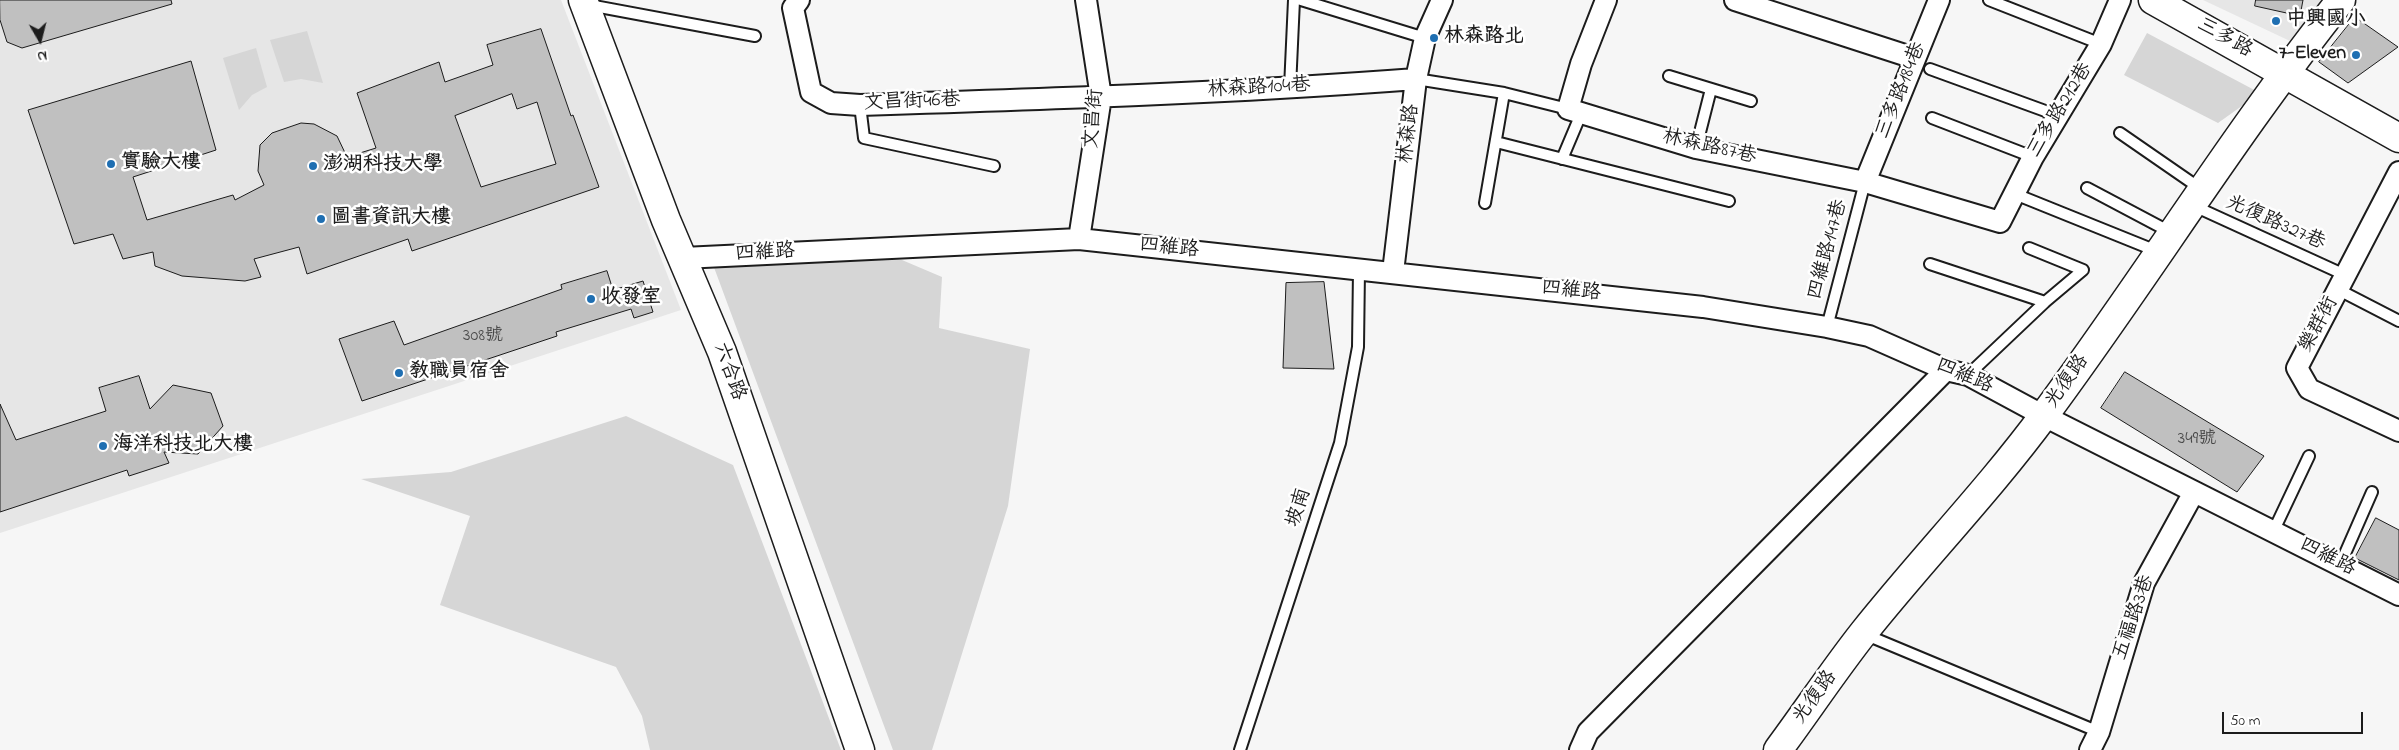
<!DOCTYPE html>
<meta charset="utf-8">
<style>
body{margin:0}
#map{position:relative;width:2399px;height:750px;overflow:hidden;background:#f6f6f6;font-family:"Indie Flower",sans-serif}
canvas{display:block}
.north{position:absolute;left:15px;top:15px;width:50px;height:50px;-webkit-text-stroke:4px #fff;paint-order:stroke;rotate:172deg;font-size:14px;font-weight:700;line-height:20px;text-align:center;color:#1c1c1c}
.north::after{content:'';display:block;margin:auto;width:18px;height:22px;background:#1c1c1c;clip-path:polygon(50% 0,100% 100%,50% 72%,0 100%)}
.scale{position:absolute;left:2222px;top:712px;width:141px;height:22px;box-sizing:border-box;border:2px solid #1c1c1c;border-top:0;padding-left:6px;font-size:15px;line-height:18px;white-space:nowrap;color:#1c1c1c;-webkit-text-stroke:4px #fff;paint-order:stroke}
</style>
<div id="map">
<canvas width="2399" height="750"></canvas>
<div class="north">N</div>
<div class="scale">50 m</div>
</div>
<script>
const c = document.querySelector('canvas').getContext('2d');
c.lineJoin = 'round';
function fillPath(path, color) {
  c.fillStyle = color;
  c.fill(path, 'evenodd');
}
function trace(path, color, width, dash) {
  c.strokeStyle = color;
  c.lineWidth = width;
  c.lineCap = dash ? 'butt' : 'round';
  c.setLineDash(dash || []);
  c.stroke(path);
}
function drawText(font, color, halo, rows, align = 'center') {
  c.font = font + ' "Indie Flower","LXGW WenKai TC",sans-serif';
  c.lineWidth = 5;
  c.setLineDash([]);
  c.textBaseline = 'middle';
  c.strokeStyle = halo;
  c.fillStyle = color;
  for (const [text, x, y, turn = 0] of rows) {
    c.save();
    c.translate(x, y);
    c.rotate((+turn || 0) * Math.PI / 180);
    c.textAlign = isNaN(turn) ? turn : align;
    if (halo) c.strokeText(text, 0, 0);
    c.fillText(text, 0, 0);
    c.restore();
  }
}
fillPath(new Path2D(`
 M0,0h561l120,310 -681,223z
 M2203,0h119l-32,41z`), '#e6e6e6');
fillPath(new Path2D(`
 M307,31l16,52 -22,-4 -17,3 -14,-42z
 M2147,33l113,60 -42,30 -94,-48z
 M256,48l11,39 -15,8 -13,15 -16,-52z
 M902,260l40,17 -3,51 91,21 -22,157 -76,244h-39l-181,-488z
 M626,416l107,49 108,285h-191l-8,-34 -26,-49 -176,-62 30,-89 -109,-37 90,-7z`), '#d6d6d6');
const building = new Path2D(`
 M0,0h171l1,4 -150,44 -15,-6 -7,-22z
 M2256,0h47l-3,16 -45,-10z
 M2355,17l43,30 -50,36 -29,-21z
 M541,29l30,87 2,-1 26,72 -187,64 -4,-12 -101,35 -8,-27 -45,12 7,18 -16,4 -63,-5 -27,-10 -2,-14 -30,7 -10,-25 -39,10 -46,-134 163,-49 25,89 -83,27 14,43 86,-25 2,5 29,-15 -6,-14 2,-26 12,-12 29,-10 13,1 23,12 10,21 29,-9 -19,-55 82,-31 6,20 48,-17 -6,-20zM512,94l5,15 20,-7 19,62 -75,23 -26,-71z
 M607,271l6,19 30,-9 10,31 -19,6 -3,-9 -75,23 1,4 -195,65 -23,-62 55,-18 10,24 158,-56 -1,-4z
 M1324,282l10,87 -51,-1 3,-85z
 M2125,372l139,84 -27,36 -136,-84z
 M139,376l11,33 23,-24 38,8 12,33 -25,28 -34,-2 5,11 -40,13 -2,-6 -127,42v-108l16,36 90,-29 -7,-23z
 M2376,518l23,12v50l-44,-22z`);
fillPath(building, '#c0c0c0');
trace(building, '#1c1c1c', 1);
const lane = new Path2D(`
 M1301,0l124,38
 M1989,0l112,44
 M589,5l166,31
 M1930,69l129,47
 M1669,76l82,25
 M1416,79l88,14 64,16
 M1290,88l4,-88
 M860,105l4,33 130,28
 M1932,118l101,39
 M2120,133l81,56
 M1496,142l233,59
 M1696,148l15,-59
 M1562,159l19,-45
 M2087,188l85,45
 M2015,194l144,58
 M1485,203l19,-110
 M2194,206l151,69
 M1930,264l115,38
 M2339,290l60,31
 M1827,327l38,-145
 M1968,375l77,-73 38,-32 -54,-22
 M2274,530l35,-74
 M2340,565l32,-73
 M1864,634l235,98
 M1240,750l100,-307 18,-96 1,-77`);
const street = new Path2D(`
 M799,0l-6,8 18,84 20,11 29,2c186,-6 371,-12 556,-26
 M1606,0l-25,64 -13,45 128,39 169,34 135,40 33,-65 68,-113 19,-44
 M1735,0l179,58
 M2399,172l-102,196 12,21 90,42
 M1865,182l74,-182
 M1079,239l22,-142 -15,-97
 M683,258l396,-19 624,68 124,20 42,9 77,34 22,5 76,41 355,179
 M1393,272l23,-193 9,-41 17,-38
 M1580,750l8,-18 358,-362
 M2090,750l9,-18 45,-149 50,-91`);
const secondary = new Path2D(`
 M583,0l83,220 56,132 138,398
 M2153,0l246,138
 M1778,750c29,-39 56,-80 86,-118 59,-74 125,-142 181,-218 101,-136 190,-281 296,-414`);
trace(lane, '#1c1c1c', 14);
trace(street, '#1c1c1c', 24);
trace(secondary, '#1c1c1c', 31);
trace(lane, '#fff', 10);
trace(street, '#fff', 20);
trace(secondary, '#fff', 28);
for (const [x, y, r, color] of [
 [2276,21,5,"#1f6fb2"],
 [1434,38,5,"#1f6fb2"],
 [2356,55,5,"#1f6fb2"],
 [111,164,5,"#1f6fb2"],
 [313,166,5,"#1f6fb2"],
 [321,219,5,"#1f6fb2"],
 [591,299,5,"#1f6fb2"],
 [399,373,5,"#1f6fb2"],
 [103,446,5,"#1f6fb2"]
]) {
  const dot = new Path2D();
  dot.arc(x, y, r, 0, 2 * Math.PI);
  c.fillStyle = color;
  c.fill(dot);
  trace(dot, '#fff', 2);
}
drawText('18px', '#454545', null, [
 ["308號",483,337],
 ["349號",2197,440]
]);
drawText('bold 20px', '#1c1c1c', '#fff', [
 ["中興國小",2286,21],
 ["林森路北",1444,38],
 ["7-Eleven",2346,55,"right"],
 ["實驗大樓",121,164],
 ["澎湖科技大學",323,166],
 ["圖書資訊大樓",331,219],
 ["收發室",601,299],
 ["教職員宿舍",409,373],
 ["海洋科技北大樓",113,446]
], 'left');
drawText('20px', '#1c1c1c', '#fff', [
 ["三多路",2224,39,29],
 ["林森路104巷",1259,89,-3],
 ["三多路184巷",1902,91,-68],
 ["文昌街46巷",912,103,-2],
 ["三多路212巷",2061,111,-59],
 ["文昌街",1095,119,-85],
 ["林森路",1410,134,-83],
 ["林森路87巷",1709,148,13],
 ["光復路327巷",2275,224,24],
 ["四維路",1169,249,6],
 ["四維路147巷",1829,250,-75],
 ["四維路",765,254,-3],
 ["四維路",1571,292,6],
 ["樂群街",2320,325,-62],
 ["六合路",728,372,70],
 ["四維路",1964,377,23],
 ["光復路",2068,382,-55],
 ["坡南",1300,508,-72],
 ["四維路",2327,558,27],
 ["五福路3巷",2135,618,-71],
 ["光復路",1816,698,-54]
]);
</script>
